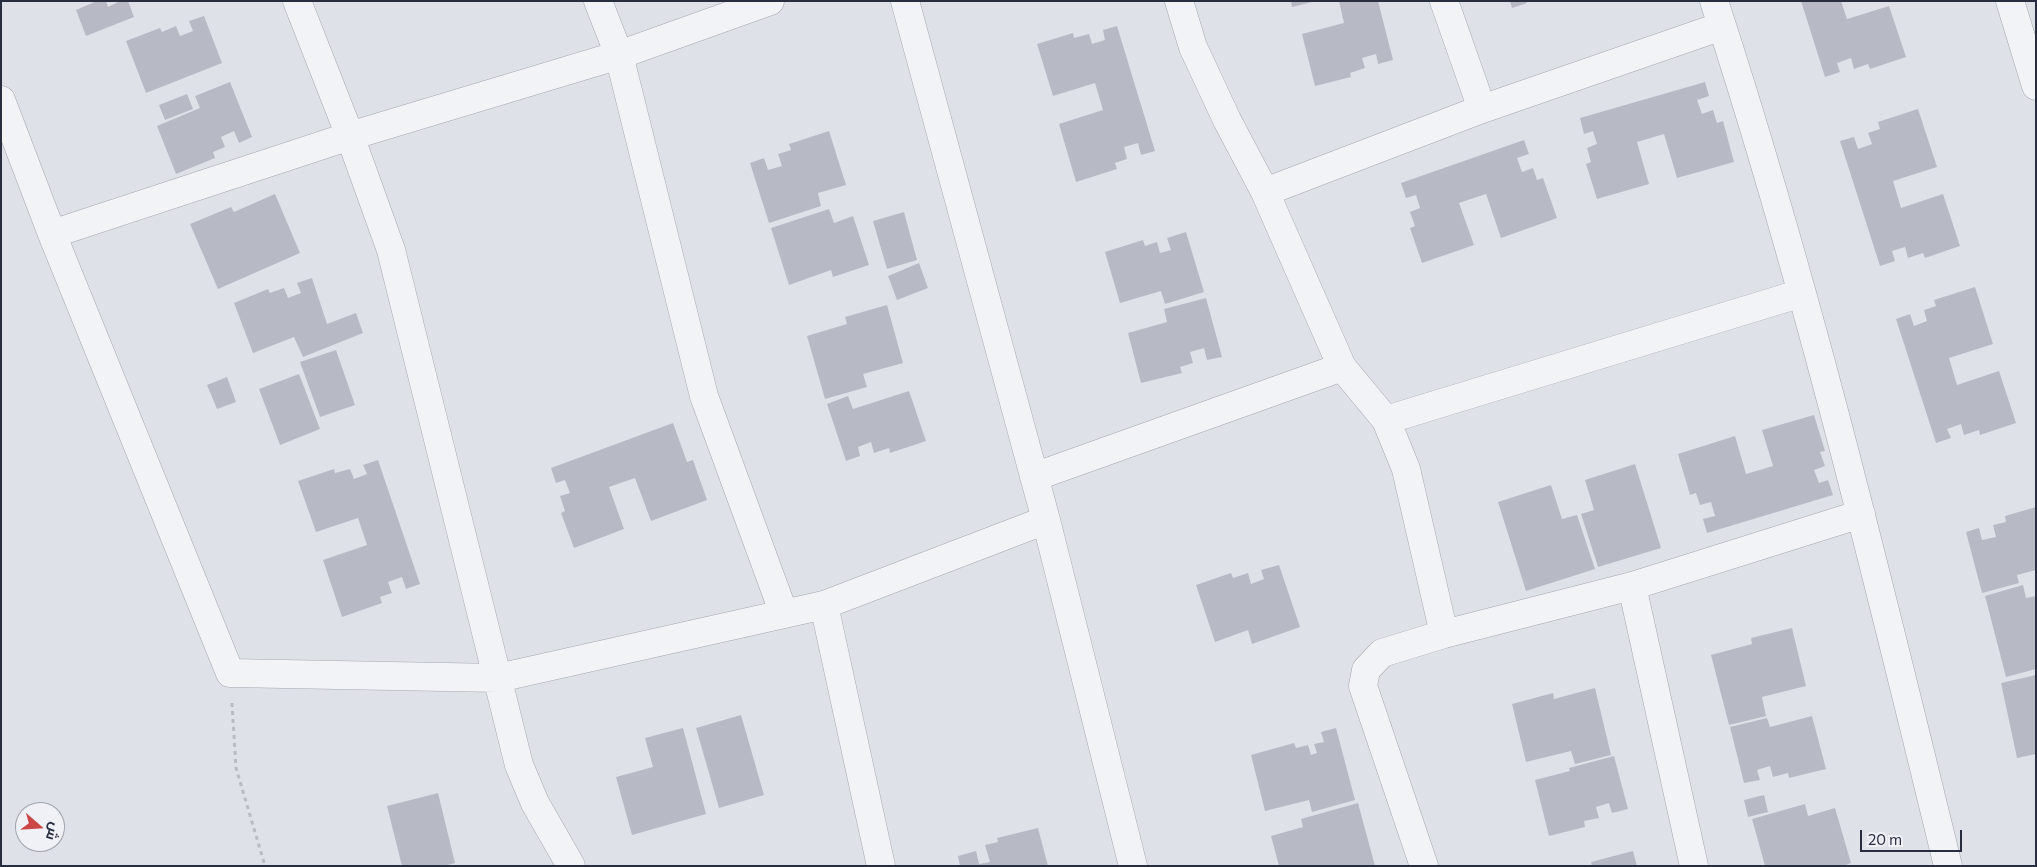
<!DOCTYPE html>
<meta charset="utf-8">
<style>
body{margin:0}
#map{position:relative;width:2037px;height:867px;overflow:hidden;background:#dfe1e8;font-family:Commissioner,Cairo,sans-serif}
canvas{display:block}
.frame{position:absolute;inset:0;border:2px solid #282d3f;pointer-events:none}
.north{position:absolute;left:15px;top:802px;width:50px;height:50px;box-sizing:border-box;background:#eff1f6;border:1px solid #9fa3ad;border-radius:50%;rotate:109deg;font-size:14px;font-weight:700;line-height:20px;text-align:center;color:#282d3f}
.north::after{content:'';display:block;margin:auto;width:18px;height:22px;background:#cb4747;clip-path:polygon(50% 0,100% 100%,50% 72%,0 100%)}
.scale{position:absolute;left:1860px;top:830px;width:102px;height:22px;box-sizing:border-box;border:2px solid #282d3f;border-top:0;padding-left:6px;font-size:15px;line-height:18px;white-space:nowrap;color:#282d3f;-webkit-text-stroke:4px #eff1f6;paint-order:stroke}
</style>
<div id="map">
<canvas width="2037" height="867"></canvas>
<div class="frame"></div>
<div class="north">ش</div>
<div class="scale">20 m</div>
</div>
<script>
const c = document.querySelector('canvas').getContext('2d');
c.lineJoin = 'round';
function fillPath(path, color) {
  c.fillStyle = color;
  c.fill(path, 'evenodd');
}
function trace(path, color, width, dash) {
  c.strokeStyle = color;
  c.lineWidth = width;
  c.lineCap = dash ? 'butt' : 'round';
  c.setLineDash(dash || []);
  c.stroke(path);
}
fillPath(new Path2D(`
 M97,1h9l2,6 12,-6h8l6,16 -48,19 -10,-26z
 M1291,1h21v1l-20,5z
 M1339,1h39l15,59 -15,4 -2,-10 -14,4 3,10 -15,5 1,4 -36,9 -13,-52 42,-11z
 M1510,1h16l1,2 -15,5z
 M1801,1h40l6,18 42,-13 17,51 -36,12 -2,-5 -14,5 -3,-11 -14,5 3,9 -15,5z
 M204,16l18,47 -76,30 -20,-52 34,-13 2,4 14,-6 4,10 13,-5 -4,-10z
 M1117,26l38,125 -14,4 -3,-12 -14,4 3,12 -12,4 2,6 -41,13 -17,-58 44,-14 -8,-27 -42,13 -16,-52 36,-11 1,5 15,-4 3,10 13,-4 -2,-10z
 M230,82l22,55 -13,6 -5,-12 -13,6 4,10 -12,5 2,6 -39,16 -19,-48 43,-18 -5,-12z
 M1705,82l4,14 -12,4 5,14 11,-4 4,13 6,-2 11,41 -57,16 -13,-44 -27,8 12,42 -52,15 -11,-35 5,-2 -4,-14 10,-4 -4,-13 -9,3 -4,-16z
 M187,94l6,15 -28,11 -6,-15z
 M1918,109l19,58 -44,14 8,27 42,-14 17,52 -35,12 -2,-5 -15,5 -3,-11 -13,4 3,10 -15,5 -40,-125 14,-4 4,12 14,-5 -4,-11 12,-4 -2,-7z
 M829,131l17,54 -28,8 3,13 -52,17 -19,-60 14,-5 4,12 14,-4 -4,-12 13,-4 -2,-6z
 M1524,140l5,14 -12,4 5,14 11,-4 4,12 6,-2 14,40 -56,20 -15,-44 -27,9 15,42 -52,18 -12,-35 5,-2 -5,-14 10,-4 -4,-13 -10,3 -5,-15z
 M275,194l25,59 -82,36 -28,-65 41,-17 3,5z
 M829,209l5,14 19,-7 16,49 -36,12 -2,-7 -42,15 -18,-57z
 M904,212l13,48 -30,9 -14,-48z
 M1186,232l18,60 -39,12 -4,-13 -41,12 -15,-51 38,-12 2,6 12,-4 3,11 11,-3 -4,-12z
 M919,263l9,25 -31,12 -9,-24z
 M312,278l15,46 29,-11 7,20 -60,24 -9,-20 -41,16 -19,-50 34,-14 2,4 14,-5 4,10 13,-5 -4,-10z
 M1975,287l18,57 -44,14 8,27 42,-14 17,52 -36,12 -1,-5 -15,5 -3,-11 -14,5 4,9 -15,5 -40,-124 14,-5 4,12 13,-5 -3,-11 12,-4 -2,-6z
 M1206,298l16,59 -15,3 -3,-12 -14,4 3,11 -13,4 2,6 -41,10 -13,-50 39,-11 -3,-13z
 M887,305l16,58 -40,11 4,13 -42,12 -18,-63 40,-12 -2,-7z
 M336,350l19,55 -35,12 -20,-55z
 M299,374l21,55 -40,16 -21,-56z
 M227,377l9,25 -19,7 -10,-24z
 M909,391l17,50 -36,12 -1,-5 -15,5 -3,-11 -13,5 2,9 -14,5 -19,-57 21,-8 5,13z
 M1814,415l11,36 -5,1 5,14 -11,4 5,13 9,-3 5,15 -126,38 -4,-14 12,-3 -4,-14 -11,3 -4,-12 -6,2 -12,-41 57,-18 11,38 27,-8 -11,-36z
 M673,423l14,39 6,-2 14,40 -56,21 -16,-43 -26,9 15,42 -50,19 -13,-35 4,-2 -5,-15 10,-3 -5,-13 -9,3 -5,-15z
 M378,460l42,124 -14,5 -4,-12 -14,5 4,11 -12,4 2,6 -40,14 -19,-57 44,-15 -9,-27 -42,14 -18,-51 36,-12 1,4 15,-4 4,10 13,-5 -4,-9z
 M1635,464l26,84 -63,19 -17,-53 13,-4 -9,-30z
 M1551,485l11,34 15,-4 18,54 -69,22 -28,-89z
 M2036,507v63l-19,5 2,8 -37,10 -16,-61 13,-4 3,12 14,-3 -3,-12 13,-3 -1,-6z
 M1279,565l21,62 -48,17 -4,-14 -33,12 -19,-57 35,-12 2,5 15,-5 3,11 13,-5 -3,-9z
 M2023,585l3,13 10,-2v73l-30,8 -21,-81z
 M1792,628l14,58 -44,11 4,19 -37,9 -18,-70 41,-11 -1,-6z
 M2036,675v79l-19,4 -16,-75z
 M1595,688l16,67 -36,9 -4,-13 -45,11 -14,-58 41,-11 1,6z
 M741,715l23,80 -45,13 -23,-80z
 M1812,716l14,53 -37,9 -1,-5 -15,4 -3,-11 -13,4 3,10 -16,3 -14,-56 37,-9 3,9z
 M683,728l23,86 -74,21 -16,-58 37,-10 -8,-29z
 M1336,728l19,72 -43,12 -3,-12 -44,11 -14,-56 43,-12 2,5 12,-3 3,10 6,-2 -3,-9 10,-2 -3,-10z
 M1614,756l14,53 -16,4 -3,-10 -13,4 3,11 -15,3 1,6 -36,9 -14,-56 35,-9 -1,-3z
 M438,793l17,70 -11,3h-42l-15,-60z
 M1764,795l4,17 -20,5 -4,-17z
 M1358,803l17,63h-96l-8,-30 32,-9 -2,-8z
 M1805,804l3,12 27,-8 16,55 -8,3h-78l-13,-47z
 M1038,828l10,38h-88l-2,-10 18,-5 3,13 11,-2 -5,-17 13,-3 -1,-4z
 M1633,851l4,15h-45l-1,-4z`), '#b7bac5');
const street = new Path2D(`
 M297,1l53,135 41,114 128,515 16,38 36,63
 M598,1l21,54 85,341 80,218
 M905,1l141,519 87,346
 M1179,1l14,46 34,73 38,72 77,175 44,53 20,49 38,165
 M1444,1l38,108
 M1714,1c93,284 163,575 234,865
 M2010,1l26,85
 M1,100l51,134 178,439 268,5 326,-73 222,-85
 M1265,192l217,-83 240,-83
 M52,234l298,-98 269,-81 151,-54
 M1386,420l416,-127
 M1034,477l308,-110
 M1632,586l62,280
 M824,605l57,261
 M1424,866l-61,-180 3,-16 16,-17 62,-19 188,-48 229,-72`);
trace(street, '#a4a7b2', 29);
trace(new Path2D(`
 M232,703l4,65 29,98`), '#b9bcc3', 3, [4, 4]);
trace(street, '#f2f3f7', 28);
</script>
